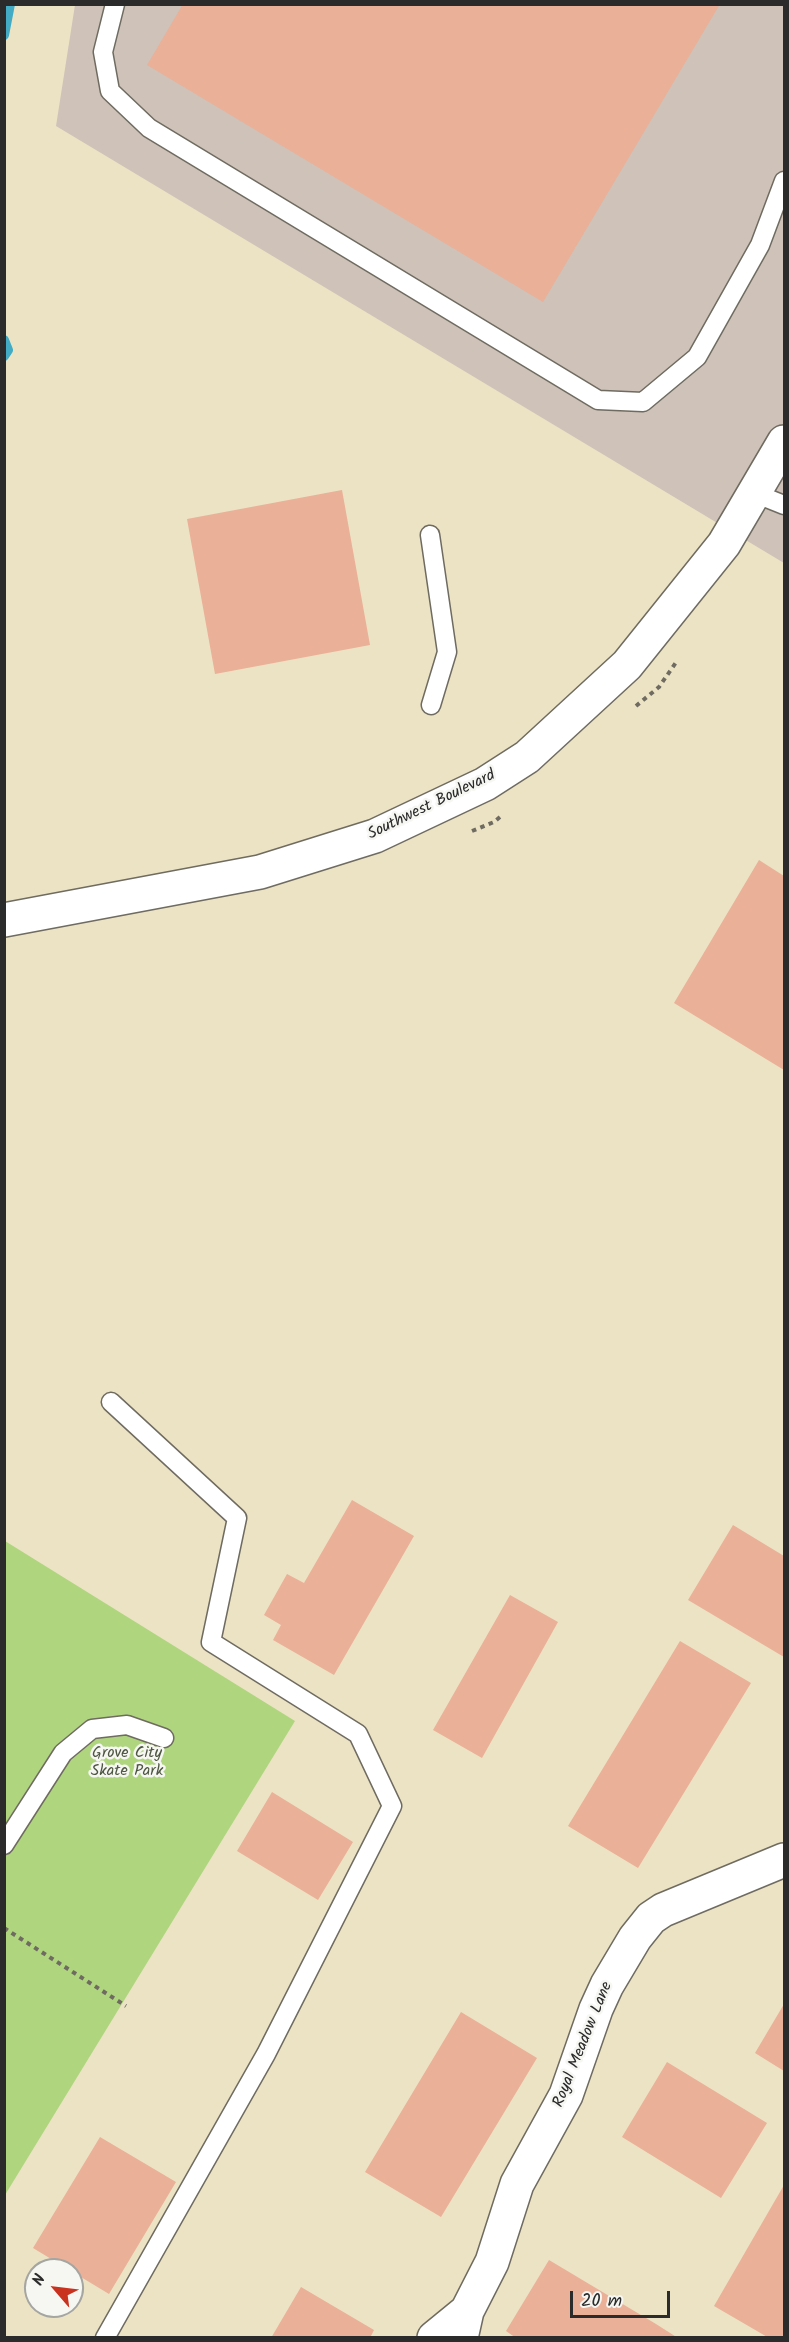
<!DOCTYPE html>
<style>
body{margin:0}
#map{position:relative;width:789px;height:2342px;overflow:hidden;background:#ece3c4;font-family:Kalam,sans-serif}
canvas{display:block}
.frame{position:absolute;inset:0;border:6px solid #2b2b2b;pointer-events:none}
.north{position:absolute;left:24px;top:2258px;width:60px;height:60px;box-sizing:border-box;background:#f6f6f2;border:2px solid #a5a5a2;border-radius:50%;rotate:298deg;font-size:16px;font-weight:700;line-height:24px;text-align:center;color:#2b2b2b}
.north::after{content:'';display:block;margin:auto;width:21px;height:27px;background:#c8321e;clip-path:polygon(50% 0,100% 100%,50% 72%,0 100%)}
.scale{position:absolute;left:570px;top:2291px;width:100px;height:27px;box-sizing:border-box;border:3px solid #2b2b2b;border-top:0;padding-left:8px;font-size:18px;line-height:21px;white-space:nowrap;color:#2b2b2b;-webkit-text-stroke:4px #f6f6f2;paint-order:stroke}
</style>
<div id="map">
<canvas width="789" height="2342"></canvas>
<div class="frame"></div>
<div class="north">N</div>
<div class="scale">20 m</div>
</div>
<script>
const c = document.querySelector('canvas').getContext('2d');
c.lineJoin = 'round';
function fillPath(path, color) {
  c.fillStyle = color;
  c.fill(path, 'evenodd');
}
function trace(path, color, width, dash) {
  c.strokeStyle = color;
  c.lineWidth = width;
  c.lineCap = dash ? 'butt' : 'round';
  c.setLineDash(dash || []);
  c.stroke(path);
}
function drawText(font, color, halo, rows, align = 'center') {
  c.font = font + ' Kalam,sans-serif';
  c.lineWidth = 5;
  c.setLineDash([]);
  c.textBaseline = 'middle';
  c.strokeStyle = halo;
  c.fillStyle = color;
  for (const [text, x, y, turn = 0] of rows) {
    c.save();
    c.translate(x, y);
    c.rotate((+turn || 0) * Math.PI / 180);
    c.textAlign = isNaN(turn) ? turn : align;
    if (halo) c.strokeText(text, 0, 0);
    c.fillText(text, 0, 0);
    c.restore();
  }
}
fillPath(new Path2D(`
 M75,5h709v558l-728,-437z`), '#cec2b9');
fillPath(new Path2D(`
 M5,1541l290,180 -290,474 -1,-654z`), '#afd57f');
trace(new Path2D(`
 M4,35l6,-31
 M4,340l4,10 -4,6`), '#43abc3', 10);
fillPath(new Path2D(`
 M183,4h537l-177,298 -396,-237z
 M342,490l28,155 -155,29 -28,-155z
 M759,860l25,16v194l-110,-67z
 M352,1500l62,36 -80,139 -61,-35 8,-15 -17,-10 23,-41 17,9z
 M733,1525l51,31v101l-96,-57z
 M510,1595l48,27 -76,136 -49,-28z
 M680,1641l71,42 -113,185 -70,-42z
 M272,1792l81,50 -35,58 -81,-49z
 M784,2004v67l-29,-18z
 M461,2012l76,46 -96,159 -76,-45z
 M667,2062l100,61 -46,75 -99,-61z
 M100,2137l76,45 -67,112 -76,-46z
 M784,2185v153h-15l-55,-32z
 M549,2260l107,64 22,14h-162l-10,-7z
 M301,2287l73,43 -4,8h-99z`), '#eab098');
const lane = new Path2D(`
 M115,4l-12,48 7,39 39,37 449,272 45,2 54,-45 63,-112 24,-64
 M754,493l30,12
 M430,535l17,117 -16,53
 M4,1845l59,-92 29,-24 35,-4 37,13
 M105,2338l161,-284 126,-248 -34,-72 -147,-92 26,-124 -126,-116`);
const street = new Path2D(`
 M434,2338l33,-27
 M461,2338l6,-27 25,-49 25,-78 49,-89 30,-86 11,-24 28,-47 16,-20 12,-8 121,-50`);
const secondary = new Path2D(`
 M4,920l256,-48 115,-36 110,-52 42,-27 100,-92 97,-121 60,-102`);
trace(lane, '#6f6b61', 21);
trace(street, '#6f6b61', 36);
trace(secondary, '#6f6b61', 36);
trace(new Path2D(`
 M636,706l23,-19 18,-26
 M472,831l22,-9 6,-5
 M4,1928l122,78`), '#6f6b61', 4, [4.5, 4.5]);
trace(lane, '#fff', 18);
trace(street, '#fff', 33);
trace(secondary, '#fff', 33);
drawText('16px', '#2b2b2b', '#f6f6f2', [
 ["Southwest Boulevard",432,806,-26],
 ["Royal Meadow Lane",584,2045,-68]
]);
drawText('16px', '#4c5640', '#f6f6f2', [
 ["Grove City",127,1754],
 ["Skate Park",127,1772]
]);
</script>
